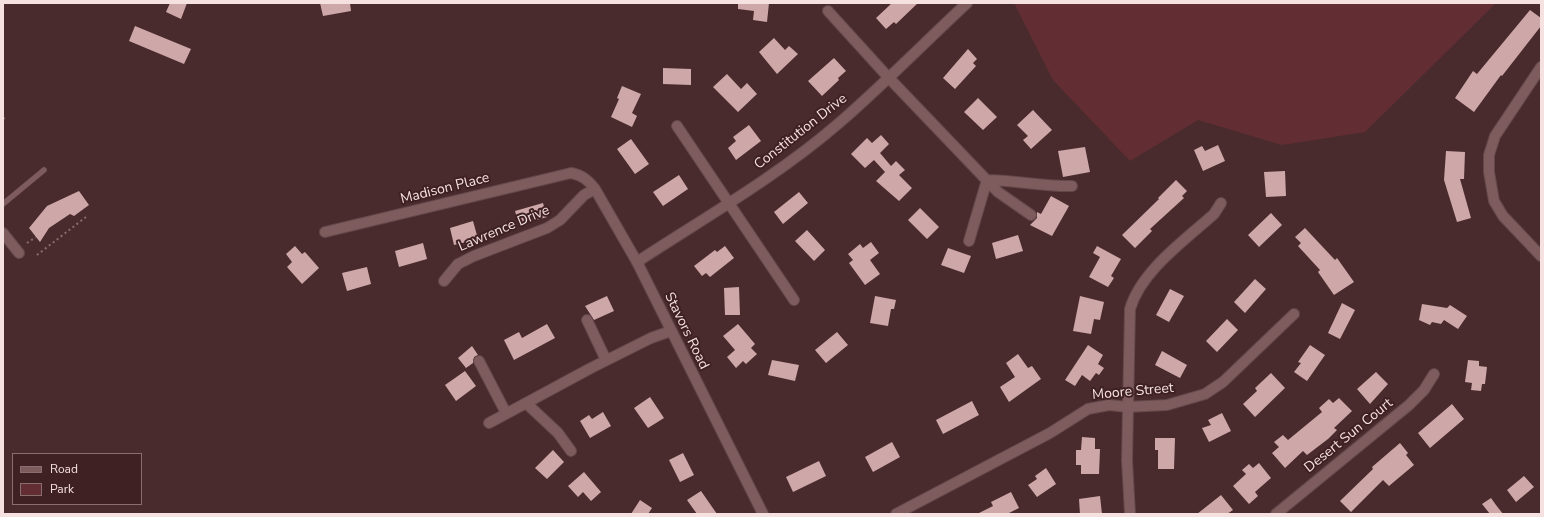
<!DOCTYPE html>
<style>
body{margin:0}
#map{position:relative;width:1544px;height:517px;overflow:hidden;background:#4a2b2d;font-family:"Nunito Sans",sans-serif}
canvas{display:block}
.frame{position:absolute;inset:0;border:4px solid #f6e1e1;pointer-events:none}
.legend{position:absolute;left:12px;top:453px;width:130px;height:52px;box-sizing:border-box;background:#3f2123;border:1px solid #886e6f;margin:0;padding:5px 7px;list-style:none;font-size:12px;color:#f6e1e1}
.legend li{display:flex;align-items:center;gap:8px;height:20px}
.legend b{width:20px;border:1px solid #886e6f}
</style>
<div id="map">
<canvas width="1544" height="517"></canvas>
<div class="frame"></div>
<ul class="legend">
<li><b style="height:5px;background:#7e5b5c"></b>Road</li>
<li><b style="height:11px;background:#622e33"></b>Park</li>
</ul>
</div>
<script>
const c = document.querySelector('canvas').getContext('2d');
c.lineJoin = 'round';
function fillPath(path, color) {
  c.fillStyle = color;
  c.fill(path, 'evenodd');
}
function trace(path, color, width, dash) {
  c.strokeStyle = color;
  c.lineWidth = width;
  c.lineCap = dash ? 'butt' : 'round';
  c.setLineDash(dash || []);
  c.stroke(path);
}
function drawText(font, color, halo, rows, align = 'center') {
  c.font = font + ' "Nunito Sans",sans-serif';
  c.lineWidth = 4;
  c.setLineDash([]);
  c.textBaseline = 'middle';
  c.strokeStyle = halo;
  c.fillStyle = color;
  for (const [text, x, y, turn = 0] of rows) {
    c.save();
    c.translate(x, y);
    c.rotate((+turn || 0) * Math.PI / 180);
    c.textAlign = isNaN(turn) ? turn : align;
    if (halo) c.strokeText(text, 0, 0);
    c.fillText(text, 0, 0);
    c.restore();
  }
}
fillPath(new Path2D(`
 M1014,3h482l-131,129 -83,13 -84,-25 -68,41 -77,-81z`), '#622e33');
fillPath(new Path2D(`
 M170,3h17l-6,16 -15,-7z
 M320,3h30l1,8 -28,5z
 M738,3h31l-2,19 -14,-2 1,-9 -16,-2z
 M892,3h26l-22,21 -2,-2 -8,7 -10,-11z
 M1530,10l11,8v8l-39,50 -1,-1 -27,37 -19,-14 18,-27 4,3z
 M135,26l56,23 -7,15 -55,-23z
 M774,38l11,12 4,-4 9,8 -21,20 -18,-22z
 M968,49l9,10 -4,4 3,3 -21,23 -12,-11z
 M834,58l12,13 -8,7 1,2 -17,16 -14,-15z
 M663,68l28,1v16l-28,-1z
 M727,74l14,15 6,-6 10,11 -19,18 -25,-25z
 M622,86l19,8 -9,19 5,3 -5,11 -21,-10 8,-18 -2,-1z
 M978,98l19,19 -14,13 -19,-18z
 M1033,110l19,20 -21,19 -8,-9 5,-4 -11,-11z
 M749,125l12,16 -25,19 -8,-12 8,-7 -3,-4z
 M881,135l8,9 -9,9 11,13 5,-5 9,9 -6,5 13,13 -13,13 -23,-20 9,-9 -11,-12 -9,8 -14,-14 16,-16 5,5z
 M631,139l18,25 -14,10 -18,-25z
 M1218,145l7,16 -22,10 -9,-21 8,-4 3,5z
 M1085,147l5,25 -27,5 -5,-26z
 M1446,151l19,1 -1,27h-4l11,39 -14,4 -13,-42z
 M1285,171l1,25 -20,1 -2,-25z
 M679,175l9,14 -25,17 -10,-14z
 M1176,180l11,11 -5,5 2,2 -34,31 2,2 -17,17 -13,-13 37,-36 -1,-1z
 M79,191l10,14 -15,11 -4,-2 -21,14 -9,14 -11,-14 18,-22z
 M799,192l9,11 -25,21 -9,-12z
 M1051,196l18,10 -17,30 -22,-11 7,-7v-6l4,2z
 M543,203l4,14 -28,8 -4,-14z
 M920,208l19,19 -12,12 -19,-19z
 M1271,213l11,12 -23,22 -11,-12z
 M473,221l5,18 -24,6 -4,-17z
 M1305,228l30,32 2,-2 17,24 -20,13 -16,-23 2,-2 -22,-24 3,-3 -6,-6z
 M807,230l18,20 -11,11 -19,-20z
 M1018,235l5,16 -27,8 -4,-16z
 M871,242l8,11 -9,7 10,14 -15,11 -16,-22 4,-3 -5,-6 12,-10 3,4z
 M423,243l4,16 -28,8 -4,-16z
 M295,246l7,8 3,-2 14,16 -17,16 -15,-17 5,-5 -6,-8z
 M725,246l9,12 -24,19 -4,-4 -4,3 -8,-10 21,-16 2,2z
 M1097,246l24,13 -10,17 3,2 -6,9 -19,-10 11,-20 -7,-4z
 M948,248l23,8 -7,17 -23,-8z
 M367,267l4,17 -24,7 -5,-18z
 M1255,279l11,10 -21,24 -11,-11z
 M739,287l1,28h-15l-1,-27z
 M1170,289l14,7 -15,26 -13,-7z
 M607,296l7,15 -20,9 -9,-14z
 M875,296l21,4 -2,9h-3l-3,17 -18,-3z
 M1080,296l24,6 -4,18 -6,-1 -3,15 -18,-3z
 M1342,303l13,7 -15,29 -12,-6z
 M1422,304l25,4 3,-3 17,11 -9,13 -14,-9 -3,4 -9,-2 -2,3 -11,-5z
 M1227,319l11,11 -21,22 -11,-11z
 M547,324l8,14 -41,22 -10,-20 15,-8 3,6z
 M738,324l17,20 -4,4 6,6 -11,10 -3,-3 -7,7 -9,-11 8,-7 -12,-14z
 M837,332l11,13 -22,18 -11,-13z
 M1088,345l15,10 -5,9 6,4 -5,7 -3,-2 -6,8 -8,-6 -7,11 -10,-6z
 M1310,345l15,10 -18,26 -13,-9 7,-9 -3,-1z
 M472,346l6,9 -4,2 -1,6 -7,5 -8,-10z
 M1162,351l25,14 -7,13 -25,-13z
 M1018,354l10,14 4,-2 9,13 -32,23 -9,-15 15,-10 -9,-14z
 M772,360l27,5 -4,16 -27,-6z
 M1468,360l11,1v5l8,1 -2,17h-3l-1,7 -10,-1 1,-7 -7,-1z
 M465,371l11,15 -20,15 -11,-16z
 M1376,372l12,12 -18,20 -13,-15z
 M1271,373l14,15 -30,29 -12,-13 14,-13 -2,-3z
 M650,397l14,21 -16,10 -14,-20z
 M1339,398l13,13 -18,17 3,2 -9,9 -21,16 -4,-4 -18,17 -13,-15 7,-6 -5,-5 9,-7 5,5 34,-28 -3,-4 10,-9 4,4z
 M972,401l7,14 -36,19 -7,-14z
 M1452,404l12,15 -34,29 -12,-15z
 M603,412l8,14 -21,12 -10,-17 9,-6 3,4z
 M1222,413l9,18 -22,11 -7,-14 9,-3 -3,-5z
 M1082,437l13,1v11h5l-1,25h-18v-9h-5v-15h5z
 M1155,438h20l-1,31h-16v-19h-3z
 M892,442l8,15 -27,15 -8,-15z
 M1400,443l8,10 -2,2 8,10 -25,21 -6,-6 -32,32 -11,-11 33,-32 -1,-2z
 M553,450l11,12 -17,17 -12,-11z
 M683,453l11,22 -14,7 -11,-22z
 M819,461l7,15 -33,16 -7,-15z
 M1259,463l12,15 -16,14 3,4 -9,8 -16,-18 13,-12 -4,-4 7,-6 4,4z
 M1046,468l10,16 -19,13 -9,-12 9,-6 -2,-3z
 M584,472l17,20 -10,9 -8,-9 -5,5 -10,-11z
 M1524,476l10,11 -18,15 -9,-12z
 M701,491l16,23h-20l-10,-14z
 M1011,492l8,16 -12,6h-30l16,-8 -2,-4z
 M1221,495l12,15 -6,4h-30z
 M1100,496l2,18h-22l-1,-15z
 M1491,498l5,7 7,9h-13l-8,-10z
 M640,500l12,8 -4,6h-17z`), '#cea7a8');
const service = new Path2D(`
 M3,204l41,-34`);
const minor = new Path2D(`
 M828,11l60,66 110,115 33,23
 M1541,67l-46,69 -6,19v17l5,29 9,15 38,40
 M677,126l117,174
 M987,180c28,0 56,7 85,6
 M325,232l246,-59c11,2 17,7 24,16l42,73
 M3,233l16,20
 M969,241l18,-61
 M444,281l14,-17 16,-8 73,-28 13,-8 24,-25 11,-6
 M587,320l19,40
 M479,361l27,52
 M526,403l32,30 13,18
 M489,423l102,-55 60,-30 20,-7
 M896,514l154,-81 38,-24 21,-4 18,2 40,-2 38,-11 18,-12 71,-68
 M1130,514l-3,-54 3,-151c11,-38 55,-69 84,-95l7,-11
 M1276,514l133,-109 15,-15 10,-16`);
const tertiary = new Path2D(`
 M763,514l-126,-252c67,-44 141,-86 202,-139 44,-38 85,-80 128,-120`);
trace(service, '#63484a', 6);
trace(minor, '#63484a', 12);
trace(tertiary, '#63484a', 12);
trace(new Path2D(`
 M3,119l3,-2
 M27,243l9,-6
 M37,255l49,-38`), '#886d6e', 2, [2, 3]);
trace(service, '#7e5b5c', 5);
trace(minor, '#7e5b5c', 10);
trace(tertiary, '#7e5b5c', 10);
drawText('14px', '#f6e1e1', '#3f2123', [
 ["Constitution Drive",801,132,-38],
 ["Madison Place",445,189,-14],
 ["Lawrence Drive",504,229,-23],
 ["Stavors Road",686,331,64],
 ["Moore Street",1133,392,-5],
 ["Desert Sun Court",1349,436,-39]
]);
</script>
